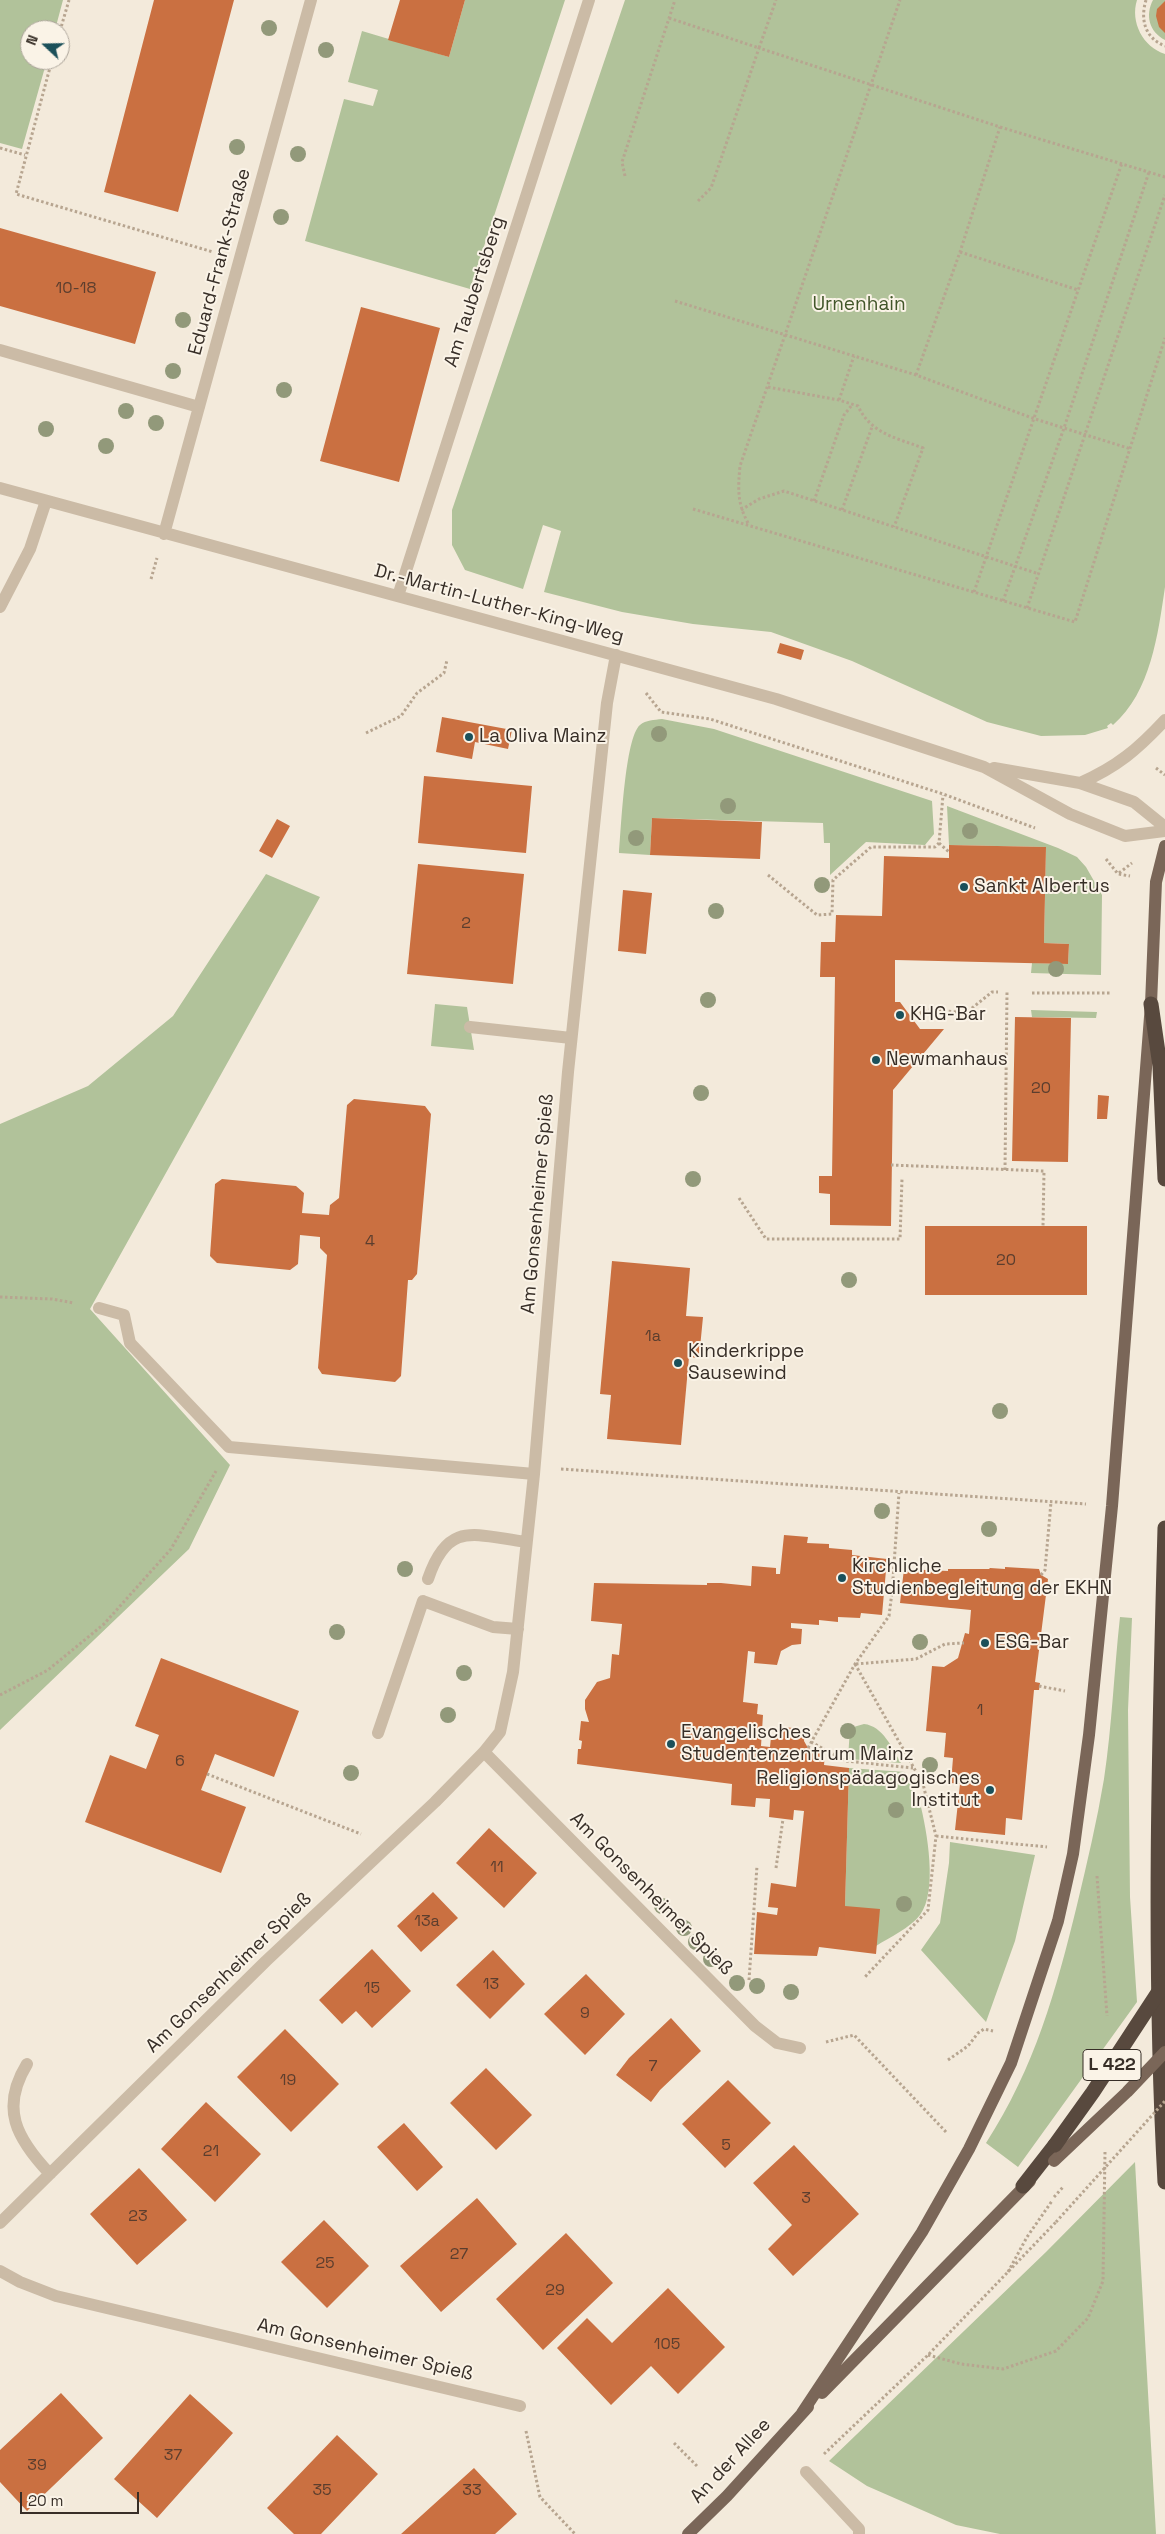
<!DOCTYPE html>
<meta charset="utf-8">
<style>
body{margin:0}
#map{position:relative;width:1165px;height:2534px;overflow:hidden;background:#f3eadb;font-family:"Space Grotesk",sans-serif}
canvas{display:block}
.north{position:absolute;left:20px;top:20px;width:50px;height:50px;box-sizing:border-box;background:#faf3e7;border:1px solid #aca49a;border-radius:50%;rotate:291deg;font-size:14px;font-weight:700;line-height:20px;text-align:center;color:#372e27}
.north::after{content:'';display:block;margin:auto;width:18px;height:22px;background:#1b505a;clip-path:polygon(50% 0,100% 100%,50% 72%,0 100%)}
.scale{position:absolute;left:20px;top:2492px;width:119px;height:22px;box-sizing:border-box;border:2px solid #372e27;border-top:0;padding-left:6px;font-size:15px;line-height:18px;white-space:nowrap;color:#372e27;-webkit-text-stroke:4px #faf3e7;paint-order:stroke}
</style>
<div id="map">
<canvas width="1165" height="2534"></canvas>
<div class="north">N</div>
<div class="scale">20 m</div>
</div>
<script>
const c = document.querySelector('canvas').getContext('2d');
c.lineJoin = 'round';
function fillPath(path, color) {
  c.fillStyle = color;
  c.fill(path, 'evenodd');
}
function trace(path, color, width, dash) {
  c.strokeStyle = color;
  c.lineWidth = width;
  c.lineCap = dash ? 'butt' : 'round';
  c.setLineDash(dash || []);
  c.stroke(path);
}
function drawText(font, color, halo, rows, align = 'center') {
  c.font = font + ' "Space Grotesk",sans-serif';
  c.lineWidth = 4;
  c.setLineDash([]);
  c.textBaseline = 'middle';
  c.strokeStyle = halo;
  c.fillStyle = color;
  for (const [text, x, y, turn = 0] of rows) {
    c.save();
    c.translate(x, y);
    c.rotate((+turn || 0) * Math.PI / 180);
    c.textAlign = isNaN(turn) ? turn : align;
    if (halo) c.strokeText(text, 0, 0);
    c.fillText(text, 0, 0);
    c.restore();
  }
}
fillPath(new Path2D(`
 M0,0h63l-8,30h-25v30h17l-25,89 -22,-6z
 M465,0h100l-95,289 -165,-48 39,-142 29,7 5,-16 -30,-8 14,-51 87,26z
 M625,0h512c-7,22 6,47 28,54v533c-7,47 -14,105 -52,138l-2,-2 -4,3 1,2 -23,7 -44,1 -54,-14 -135,-61 -81,-29 -78,-8 -71,-12 -78,-20 17,-61 -18,-6 -20,64 -58,-19 -13,-25v-35z
 M1153,0h12v40c-16,-8 -20,-25 -12,-40z
 M662,719l52,10 218,72 2,33 -9,11 -59,-3 -36,33v-32h-6l-1,-20 -171,-5 -2,37 -31,-2c2,-23 6,-116 21,-128 6,-5 14,-5 22,-6z
 M947,806l111,42 19,9 9,10 16,28 -1,80 -70,-2 1,-10 36,1 1,-20 -25,-1 2,-96 -97,-2z
 M266,874l54,23 -230,412 140,156 -41,84 -189,181v-606l88,-38 85,-70z
 M435,1004l32,3 7,43 -43,-4z
 M1031,1010l66,2 -1,6 -64,-1z
 M1120,1617l12,1 -4,92 2,187 7,105 -119,165 -32,-24c49,-76 70,-152 91,-238 10,-42 20,-84 27,-126 8,-53 10,-108 16,-162z
 M864,1724c19,2 28,24 37,39l-53,-4 2,-31z
 M849,1768l56,4c5,10 12,21 15,31 7,28 18,88 0,112 -10,13 -30,22 -44,31l-31,-40z
 M950,1842l85,13 -20,86 -29,81 -65,-72 19,-27 9,-60z
 M1135,2162l21,372h-156l-44,-9 -89,-39 -38,-25 217,-209z`), '#b1c29a');
fillPath(new Path2D(`
 M154,0h80l-56,212 -74,-20z
 M400,0h65l-16,57 -61,-17z
 M1165,1v32l-6,-6 -3,-11 1,-7z
 M0,228l156,44 -21,72 -135,-38z
 M361,307l79,21 -41,154 -79,-21z
 M780,643l24,7 -3,10 -24,-7z
 M442,717l70,13 -4,19 -33,-7 -3,17 -36,-7z
 M424,776l108,10 -6,67 -108,-10z
 M652,818l110,4 -2,37 -110,-4z
 M277,819l13,7 -18,32 -13,-7z
 M949,845l97,2 -2,96 25,1 -1,20 -173,-4v42h5l20,27h24l-51,61 -2,136 -61,-1v-31l-11,-1v-17h13l3,-199h-15l1,-35h14l1,-27 46,1 2,-60 65,2z
 M418,864l106,10 -11,110 -106,-10z
 M623,890l29,3 -6,61 -28,-3z
 M1015,1017l56,1 -3,144 -56,-1z
 M1098,1095l11,1 -2,23h-10z
 M354,1099l71,7 6,8 -14,160 -5,6h-4l-7,96 -6,6 -73,-8 -4,-6 9,-113 -7,-7v-11l-20,-2 -2,29 -8,6 -73,-7 -7,-7 5,-72 7,-5 74,7 8,7 -2,20 27,2 1,-10 9,-7 8,-93z
 M925,1226h162v69h-162z
 M612,1261l78,7 -4,48 17,1 -4,41 -10,-1 -8,88 -74,-6 4,-44 -11,-1z
 M784,1535l24,2 -1,6 22,1v4l23,2v5l35,4 -5,56 -21,-2 -1,5 -22,-1v5l-19,-2v5l-28,-2v5l11,1 -1,15 -9,1 -11,6 -4,14 -23,-2 1,-11 -7,-1 -5,51 15,2 -1,10 6,1 -2,31 9,1 1,-10 10,2 1,-12 23,2 -1,12 4,7 17,6 -1,11 25,3 -4,138 35,3 -4,45 -57,-7 -2,9 -63,-2 3,-42 20,3 1,-7 -10,-1 3,-24 25,4 8,-76 -10,-1 -1,10 -24,-3 1,-18 -14,-1 -1,9 -24,-2 1,-21 -155,-20 1,-15h3l1,-8 -3,-1 2,-19 8,1 -4,-13v-9l12,-18 13,-4 2,-24 7,1 3,-31 -31,-3 3,-38 113,2v-2h14l30,3 1,-20 24,2v6h4z
 M1005,1567l34,2 2,6 7,4 -13,103 5,1 -1,7h-5l-12,130 -16,-2 -1,17 -50,-5 5,-46 -9,-1 2,-25 -9,-1 2,-24 -20,-2 6,-65 12,1 14,-9 7,-25 4,1 2,-24 -71,-7 4,-34 44,2v-2h41l1,-1 15,1z
 M161,1658l138,53 -25,66 -59,-23 -14,36 45,17 -25,66 -136,-51 25,-67 36,14 13,-34 -24,-9z
 M489,1828l48,45 -33,35 -48,-45z
 M433,1892l25,26 -37,34 -24,-26z
 M372,1949l39,42 -39,37 -16,-17 -14,13 -23,-24z
 M493,1950l32,34 -35,35 -34,-34z
 M586,1974l39,40 -40,41 -41,-41z
 M671,2018l30,33 -41,39 -9,12 -35,-27 13,-17z
 M285,2029l54,55 -48,48 -54,-55z
 M486,2068l46,47 -36,35 -46,-47z
 M728,2080l43,43 -46,45 -43,-44z
 M206,2102l55,52 -46,48 -54,-53z
 M404,2123l39,44 -26,24 -40,-44z
 M794,2145l65,69 -66,62 -25,-27 24,-24 -39,-42z
 M139,2168l48,52 -50,45 -47,-51z
 M477,2198l40,46 -76,68 -41,-46z
 M324,2220l45,46 -42,42 -46,-46z
 M566,2233l47,50 -70,67 -47,-51z
 M668,2288l57,59 -47,47 -27,-28 -40,39 -54,-57 30,-30 25,25z
 M61,2393l42,45 -76,73 -27,-29v-32z
 M190,2394l43,39 -76,85 -43,-39z
 M337,2435l41,39 -57,60h-27l-27,-26z
 M474,2468l43,46 -22,20h-94z`), '#ca7041');
trace(new Path2D(`
 M1146,0c-6,20 -1,38 19,46
 M669,18l90,30 17,-48
 M60,31l9,-31
 M52,60l-36,134 197,58
 M0,148l25,7
 M625,176l-3,-14 53,-162
 M698,201l13,-13 48,-140 241,79 165,50
 M960,252l118,38
 M675,301l241,74 119,44 96,30
 M916,375l44,-123 40,-125
 M768,387l71,13 19,6c13,28 39,32 65,42l-29,79
 M839,400l15,-44
 M814,501l30,-86 8,-10
 M693,509l382,113 90,-284
 M741,510l18,-11 25,-8 255,83
 M842,510l30,-83
 M748,523c-11,-20 -10,-35 -8,-57l160,-466
 M151,579l6,-21
 M974,592l148,-429
 M1003,601l61,-173 85,-256
 M1027,608l138,-413
 M646,693l15,19 49,7 233,75 92,34
 M366,733l35,-17 16,-23 27,-20 3,-13
 M1156,768l9,7
 M939,843l10,9
 M1106,859l12,15 12,2
 M1119,873l13,-10
 M768,875l49,40 15,-1 1,-34 38,-33h64l4,-4 4,-48
 M1032,993h80
 M911,1018l17,-9 38,4 26,-21h6
 M891,1165l153,6 -1,55
 M1005,1170l2,-178
 M739,1198l27,41h134l2,-60
 M0,1297l52,2 22,4
 M561,1469l525,35
 M1041,1575l4,-5 6,-68
 M893,1579l6,-86
 M855,1664l68,120 13,52 -8,74 -64,68
 M856,1664l60,-5 29,-15 19,-1
 M1039,1686l26,5
 M0,1695l48,-25 56,-46 67,-75 45,-78
 M811,1742l35,19 67,7
 M808,1748l47,-84 34,-48 3,-24
 M207,1774l154,60
 M936,1836l111,11
 M776,1868l7,-49
 M1097,1876l10,140
 M749,1980l8,-114
 M826,2042l28,-7 93,98
 M948,2060l20,-14 10,-13 6,-4 9,2
 M1008,2272l19,-35 25,-36
 M928,2355l33,9 42,5 53,-18 32,-33 15,-37 2,-129
 M526,2431l14,66 35,37
 M674,2443l23,23
 M824,2454l104,-99 128,-133`), '#b7a590', 3, [2.5, 2.5]);
trace(new Path2D(`
 M0,350l199,57
 M0,488l776,211 208,68 86,47 55,22 40,-5
 M164,534l147,-534
 M398,596l191,-596
 M0,607l30,-58 16,-48
 M994,768l86,15 54,19 31,25
 M1080,783c37,-16 58,-34 85,-63
 M470,1027l101,11
 M99,1308l25,7 6,28 99,104 305,27
 M428,1579c20,-59 46,-44 98,-37
 M378,1733l45,-132 70,26 25,2
 M484,1752l271,274 22,17 23,5
 M27,2064c-27,44 -11,74 23,110
 M0,2223l266,-262 169,-159 49,-50 16,-20 13,-60 21,-198 34,-402 39,-369 9,-48
 M0,2271l20,11 36,14 464,110
 M806,2472l53,57v5`), '#cbbba6', 12);
trace(new Path2D(`
 M822,2393l208,-212
 M802,2413l120,-181 47,-83 42,-86 47,-142 15,-67 16,-119 23,-229 39,-502 5,-122 9,-36
 M688,2534l39,-38 81,-89`), '#7a6658', 12);
trace(new Path2D(`
 M1151,1004l9,62 5,113
 M1165,1528c-6,218 -12,436 0,654
 M1023,2186l32,-41`), '#58493e', 15);
trace(new Path2D(`
 M1054,2197l10,-11
 M1056,2222l109,-121`), '#b7a590', 3, [2.5, 2.5]);
trace(new Path2D(`
 M1054,2161l73,-69 38,-40`), '#7a6658', 12);
trace(new Path2D(`
 M1055,2145l38,-53 72,-110`), '#58493e', 15);
c.fillStyle = '#92997a';
for (const [x, y] of [
 [269,28],
 [326,50],
 [237,147],
 [298,154],
 [281,217],
 [183,320],
 [173,371],
 [284,390],
 [126,411],
 [156,423],
 [46,429],
 [106,446],
 [659,734],
 [728,806],
 [970,831],
 [636,838],
 [822,885],
 [716,911],
 [1056,969],
 [708,1000],
 [701,1093],
 [693,1179],
 [849,1280],
 [1000,1411],
 [882,1511],
 [989,1529],
 [405,1569],
 [337,1632],
 [920,1642],
 [464,1673],
 [448,1715],
 [848,1731],
 [930,1765],
 [351,1773],
 [896,1810],
 [904,1904],
 [662,1906],
 [684,1928],
 [696,1942],
 [711,1959],
 [737,1983],
 [757,1986],
 [791,1992]
]) {
  c.beginPath();
  c.arc(x, y, 8, 0, 2 * Math.PI);
  c.fill();
}
for (const [x, y, r, color] of [
 [469,737,5,"#1b505a"],
 [964,887,5,"#1b505a"],
 [900,1015,5,"#1b505a"],
 [876,1060,5,"#1b505a"],
 [678,1363,5,"#1b505a"],
 [842,1578,5,"#1b505a"],
 [985,1643,5,"#1b505a"],
 [671,1744,5,"#1b505a"],
 [990,1790,5,"#1b505a"]
]) {
  const dot = new Path2D();
  dot.arc(x, y, r, 0, 2 * Math.PI);
  c.fillStyle = color;
  c.fill(dot);
  trace(dot, '#faf3e7', 2);
}
drawText('16px', '#5c3e2e', null, [
 ["10-18",76,289],
 ["2",466,924],
 ["20",1041,1089],
 ["4",370,1242],
 ["20",1006,1261],
 ["1a",653,1337],
 ["1",980,1711],
 ["6",180,1762],
 ["11",497,1868],
 ["13a",427,1922],
 ["13",491,1985],
 ["15",372,1989],
 ["9",585,2014],
 ["7",653,2067],
 ["19",288,2081],
 ["5",726,2146],
 ["21",211,2152],
 ["3",806,2199],
 ["23",138,2217],
 ["27",459,2255],
 ["25",325,2264],
 ["29",555,2291],
 ["105",667,2345],
 ["37",173,2456],
 ["39",37,2466],
 ["35",322,2491],
 ["33",472,2491]
]);
for (const [x, y, w] of [
 [1112,2065,58]
]) {
  const box = new Path2D();
  box.roundRect(x - w / 2, y - 15.5, w, 31, 4);
  c.fillStyle = '#faf3e7';
  c.fill(box);
  trace(box, '#372e27', 1);
}
drawText('bold 18px', '#372e27', null, [
 ["L 422",1112,2065]
]);
drawText('19px', '#372e27', '#faf3e7', [
 ["Eduard-Frank-Straße",220,262,-75],
 ["Am Taubertsberg",475,292,-72],
 ["Dr.-Martin-Luther-King-Weg",499,604,15],
 ["Am Gonsenheimer Spieß",538,1204,-85],
 ["Am Gonsenheimer Spieß",651,1894,45],
 ["Am Gonsenheimer Spieß",229,1973,-44],
 ["Am Gonsenheimer Spieß",365,2350,13],
 ["An der Allee",731,2461,-47]
]);
drawText('19px', '#42562a', '#faf3e7', [
 ["Urnenhain",859,305]
]);
drawText('19px', '#372e27', '#faf3e7', [
 ["La Oliva Mainz",479,737],
 ["Sankt Albertus",974,887],
 ["KHG-Bar",910,1015],
 ["Newmanhaus",886,1060],
 ["Kinderkrippe",688,1352],
 ["Sausewind",688,1374],
 ["Kirchliche",852,1567],
 ["Studienbegleitung der EKHN",852,1589],
 ["ESG-Bar",995,1643],
 ["Evangelisches",681,1733],
 ["Studentenzentrum Mainz",681,1755],
 ["Religionspädagogisches",980,1779,"right"],
 ["Institut",980,1801,"right"]
], 'left');
</script>
